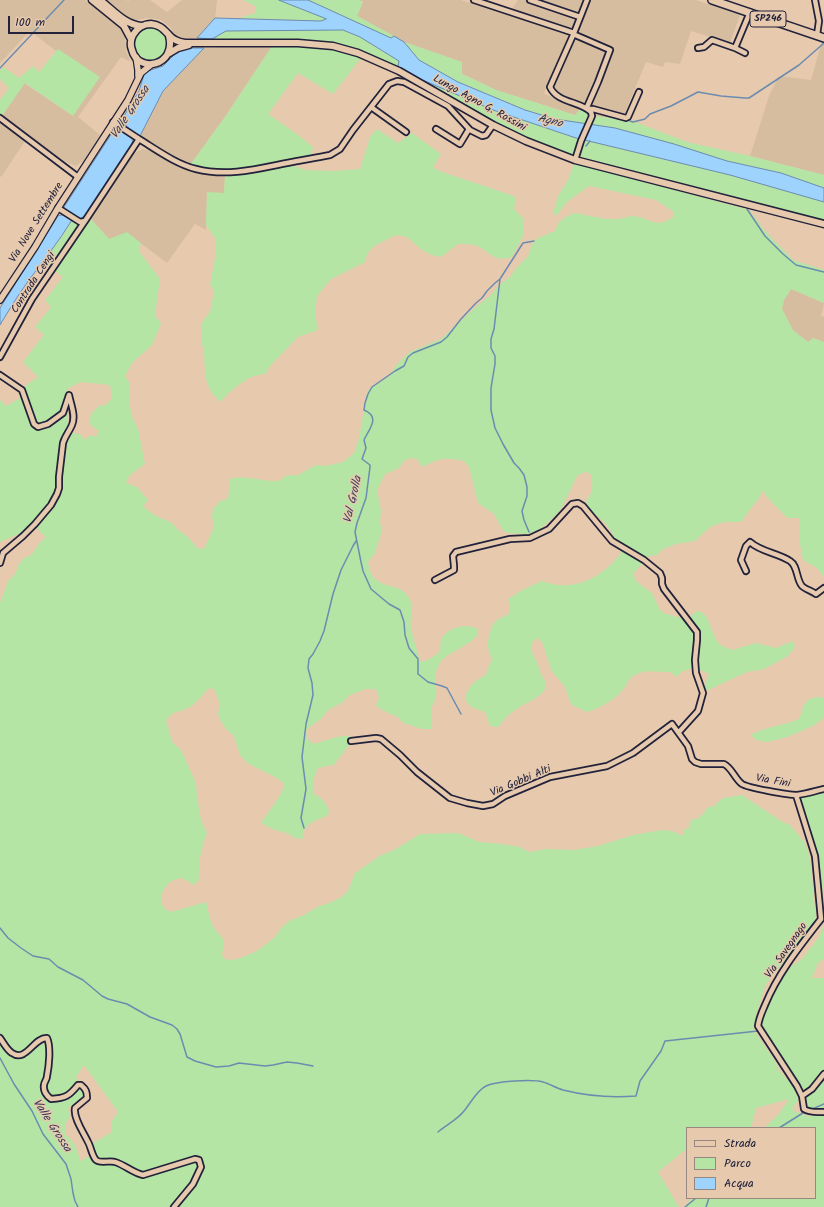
<!DOCTYPE html>
<style>
body{margin:0}
#map{position:relative;width:824px;height:1207px;overflow:hidden;background:#e7caae;font-family:Kalam,sans-serif}
canvas{display:block}
.legend{position:absolute;left:686px;top:1127px;width:130px;height:72px;box-sizing:border-box;background:#e7caae;border:1px solid #988780;margin:0;padding:5px 7px;list-style:none;font-size:12px;color:#22223b}
.legend li{display:flex;align-items:center;gap:8px;height:20px}
.legend b{width:20px;border:1px solid #988780}
.scale{position:absolute;left:8px;top:16px;width:66px;height:18px;box-sizing:border-box;border:2px solid #22223b;border-top:0;padding-left:5px;font-size:12px;line-height:14px;white-space:nowrap;color:#22223b;-webkit-text-stroke:3px #e7caae;paint-order:stroke}
</style>
<div id="map">
<canvas width="824" height="1207"></canvas>
<ul class="legend">
<li><b style="height:5px;background:#e7caae"></b>Strada</li>
<li><b style="height:11px;background:#b4e5a5"></b>Parco</li>
<li><b style="height:11px;background:#9dd3fc"></b>Acqua</li>
</ul>
<div class="scale">100 m</div>
</div>
<script>
const c = document.querySelector('canvas').getContext('2d');
c.lineJoin = 'round';
function fillPath(path, color) {
  c.fillStyle = color;
  c.fill(path, 'evenodd');
}
function trace(path, color, width, dash) {
  c.strokeStyle = color;
  c.lineWidth = width;
  c.lineCap = dash ? 'butt' : 'round';
  c.setLineDash(dash || []);
  c.stroke(path);
}
function drawText(font, color, halo, rows, align = 'center') {
  c.font = font + ' Kalam,sans-serif';
  c.lineWidth = 3;
  c.setLineDash([]);
  c.textBaseline = 'middle';
  c.strokeStyle = halo;
  c.fillStyle = color;
  for (const [text, x, y, turn = 0] of rows) {
    c.save();
    c.translate(x, y);
    c.rotate((+turn || 0) * Math.PI / 180);
    c.textAlign = isNaN(turn) ? turn : align;
    if (halo) c.strokeText(text, 0, 0);
    c.fillText(text, 0, 0);
    c.restore();
  }
}
fillPath(new Path2D(`
 M0,0h85l36,30 4,6 1,15 5,11 -10,-5 -43,60 22,18 -11,21 -13,10 -12,-5 -62,-45 22,-33 49,33 -16,-66 -1,1 -26,-20 -30,32z
 M105,0h21l2,1 2,-1h20l17,12 15,-12h35l-2,18 -18,20 -21,1 -5,-11 -10,-8 -5,-1 -9,-1 -9,2 -6,5z
 M359,0h102l48,16 32,8 29,10 -26,59 1,1 35,15 -5,6 -79,-25 -31,-15 -3,-1v-12l-58,-20 -47,-26 6,-14z
 M518,0h178l44,15 -10,28 -39,-12 -11,33 -15,-2 -2,5 -17,-5 -24,58 -32,-5 -4,-4 11,-21 14,-37 1,-5 -26,-10 -16,-10 -59,-18z
 M575,37l12,5 16,8 3,4 -5,15 -15,35 -27,-11 -5,-6 1,-7z
 M822,41l2,1v133l-74,-19 19,-60 10,-20 32,4z
 M272,46l-47,71 -35,48 -50,-29 23,-45 41,-43z
 M0,122l25,19 -24,36 -1,-1z
 M143,149l8,2 22,12 20,8 32,4 -1,18h-17l-1,37 -11,-6 -28,39 -40,-30 -18,6 -19,-21 41,-61 5,-5z
 M791,289l33,14 -3,13 3,1v25l-11,-4 -4,5 -16,-12 -11,-22 2,-9z`), '#d6bd9f');
fillPath(new Path2D(`
 M243,0h36l47,19 -5,2 -81,-3 15,-5 1,-3 -1,-4z
 M308,0h51l4,2 -6,14 37,20 -3,2z
 M135 44a16 16 0 1 1 32 0a16 16 0 1 1-32 0Z
 M245,30h98l17,7 39,24 -1,6 -10,-5 -32,-14 -33,-7 -40,-2h-71l14,-8z
 M404,42l58,20v12l34,16 79,25 5,-6 6,2 4,4 32,5h8l57,22 63,14 74,19v13l-43,-15 -54,-12 -112,-33 -60,-9 -29,-9 -68,-28 -39,-22z
 M272,46c30,1 61,0 89,12l-28,36 -35,-21 -30,41 26,18 19,15 -3,10c-32,6 -69,18 -101,13 -6,-1 -13,-3 -19,-5l35,-48z
 M58,49l42,28 -27,39 -48,-33 -23,33 -2,-2v-14l9,-12 -9,-9v-9l3,-3 16,11 14,-12 6,6z
 M420,79l73,31 83,28 154,37 94,27v18l-254,-66 -52,-19z
 M377,129l21,14 14,-10 29,21 -8,13 4,3c26,10 53,17 79,27l-2,12 10,10v15l-12,23c-22,6 -21,-7 -38,-12 -5,-1 -10,-1 -16,-1l-17,13 -9,-2 -10,-5 -15,-13 -11,-2 -22,11 -7,8 -2,8 -34,17 -14,17 -2,18 3,16 -20,7 -28,29 -5,8c-19,1 -33,16 -45,28l-9,-10 -4,-9 -2,-9 -1,-22 -2,-8v-21l3,-5 5,-6 4,-20 -4,-8 6,-31 -1,-15 -9,-13 1,-33 17,1 1,-18 18,-1 46,-10 16,6 28,1 27,-2 10,-32z
 M574,163l175,47 16,21 28,29 31,10v33l-33,-14 -7,11 -2,9 11,21 15,12 5,-4 11,4v235l-7,-9 -14,-8 -3,-16 -1,-26h-12l-20,-21 -4,-7 -4,8 -11,14 -7,10h-17l-9,3 -6,3 -14,13 -19,3 -13,5 -6,6 -8,1 -16,18 4,8 15,11 7,15 4,5 22,6 5,-1 5,-6 5,-1 6,5 4,9 6,15 6,6 10,4 24,-7 20,5 17,-7 2,6 -7,9 -24,13 -17,3 -41,19 -3,-2 6,-15c-13,-6 -22,-8 -33,3l-5,-5c-12,1 -25,-4 -36,3 -6,3 -7,7 -10,12 -9,12 -24,21 -38,25l-15,-7 -2,-3 -5,-15 -14,-17 -7,-23 -2,-5 -5,-4c-10,7 -4,16 0,24 2,4 2,8 4,12 1,3 5,7 5,11 -1,12 -22,18 -31,25 -6,4 -13,11 -16,17l-9,-1 -5,-14 -14,-5 -6,-8c2,-12 10,-19 21,-24l3,-10 3,-5 -5,-15 3,-13 3,-8 4,-4 13,-7v-7l-2,-7 16,-10 18,-8c31,12 60,-3 79,-28 -4,-12 -10,-24 -19,-33 -9,-9 -12,-5 -16,-19 7,-8 8,-17 4,-28l-5,-1 -8,4 -14,29 -6,9 -20,18 -10,2 -20,-1 -5,-4 -8,-15 -16,-11 -9,-36 -5,-6c-21,-4 -23,-3 -42,6l-5,-8 -4,-1 -8,2 -6,8 -14,6 -8,16 4,21 -1,12 2,7 -7,23 -7,9c4,32 31,17 41,36 6,10 0,19 2,30 2,11 6,22 9,33l2,1c5,-2 13,-5 17,-10 2,-3 1,-8 2,-12 5,-13 26,-17 37,-11v6c-10,11 -25,15 -36,25 -4,5 -8,15 -7,21 1,5 2,9 1,15 -1,6 -6,11 -5,18 0,7 3,6 0,15h-10l-19,-7 -4,-5 -10,-4 -12,-7 3,-9 -3,-8h-11l-17,7 -5,6 -15,8 -6,8 -10,7 -6,6 1,8 7,5c12,-3 29,-12 41,-6l-20,25 1,1 -18,4c-4,9 -7,17 -4,26 8,4 12,8 15,17l-2,5c-11,4 -26,9 -24,23l-9,-1 -5,-4 -17,-5 -11,-6c6,-10 23,-29 23,-40l-9,-6 -28,-14 -7,-8 -6,-19 -8,-7 -6,-9 -2,-7 2,-8 -5,-15 -6,-2c-6,6 -13,16 -21,20 -11,6 -13,0 -22,13l5,17 2,5 8,7 15,33 1,14 4,23 6,13c-6,15 -9,31 -8,47l-6,5 -5,-4 -7,-3c-3,1 -6,1 -9,3 -9,5 -15,19 -7,28 2,1 4,2 6,3l35,-10c2,7 3,15 6,22 8,16 15,9 10,31l4,5 12,-1 17,-7 10,-7 10,-8 6,-9 8,-7 15,-6 13,-8 12,-4 11,-5 8,-7 7,-18 26,-18 13,-5 26,-16 38,-1 21,9 23,2 18,3 9,5 17,-3 28,1 24,-4 35,-11 29,-5 9,1 13,5 -1,-6 6,-2 2,-9h6l7,-6 3,-5 7,-2 9,-8 19,-3 39,26 9,4 15,18 5,15 6,62 -7,15 -10,15 -15,12 -18,22 -10,30 -2,16 22,33 2,6 17,20 3,12 -5,6 1,4 13,5 17,-1v92h-140l8,-9h123v-70h-51l14,-13 11,-16 -33,9 -5,20h-64v22l-3,1 -26,21 21,35h-679v-604l8,-22 7,-7 4,-10 5,-6 7,-3 10,-14 5,-3 -9,-10 -5,-5 -11,10 -21,9v-142l6,6 16,-9 -3,-7 19,-13 -15,-15 21,-27 -9,-8 16,-20 -6,-7 18,-23 -19,-15v-2l19,-25 9,-15 6,6 8,-2 4,-6 19,21 18,-7 14,11 -2,8 21,28 -5,36 6,9 -9,21 -20,18 -7,13 4,6v19l3,16 6,12 7,35 -15,11 -4,8 11,4 11,13 -5,6 11,9 18,8 6,7 10,7 9,11 7,1 10,-22 -2,-10 1,-8 7,-8 8,-2 2,-20c14,-4 28,1 42,2 2,0 4,0 6,0 8,-3 7,-8 18,-5l20,-11 9,1 18,-4 11,-9 5,-15 8,-46 2,-3 18,-11 5,-6 5,-8 13,-12 31,-13 36,-33 14,-11 8,-10 11,-8 6,-9 12,-12 3,-9 3,-6 6,-4 15,-6 4,-9 8,-6 8,-3 31,6h12l15,-3 10,2 10,4 8,1 13,-6v-5l-18,-12 -67,-14 -22,16 -10,13 -4,-1 5,-18 10,-16zM81,382l29,3 2,13 -6,7 -7,1 -8,8 -2,10 10,7 -3,6 -6,-2 -5,5 -4,-5 -13,-4v-15l-4,-10 1,-11 3,-7zM84,1065l34,47 -6,9v11l-20,12 2,10 -14,7c-2,-11 -5,-19 -14,-26l-1,-11 5,-7 -2,-9 15,-11v-7l-7,-13z
 M818,697l6,1v20l-11,8 -26,11 -20,5 -11,-2 -5,-5c15,-9 33,-9 48,-16 6,-13 3,-20 19,-22z
 M824,788v113l-4,-35 -21,-67 1,-8z
 M824,924v35l-6,4 -6,15h12v131l-11,1 -9,-2c0,-10 0,-19 -8,-27l-32,-50 -3,-12 14,-34 8,-13 19,-13 17,-22z`), '#b4e5a5');
const water = new Path2D(`
 M279,0h29l83,38 3,-2 10,6 15,18 39,22 67,28 30,9 60,9 59,16 53,17 54,12 43,15v14l-94,-27 -154,-37 -83,-28 -73,-31 -22,-12 1,-6 -39,-24 -17,-7 -117,1 -14,8 -15,-1 18,-20 106,3 5,-2z
 M187,48h17l-41,43 -23,45 -14,-10 -2,-10 15,-25 5,-16 4,-4 15,-5 16,-16z
 M122,132l10,7 1,5 -48,72 -6,3 -14,-8 -1,-4 48,-74z
 M63,215l9,5c-13,21 -28,40 -43,60 -11,15 -20,30 -29,45v-17l58,-92z`);
fillPath(water, '#9dd3fc');
trace(water, '#6c8caf', 1);
trace(new Path2D(`
 M0,68l64,-68
 M630,121l3,1 12,-3 5,-5 21,-8 27,-14 23,4 24,2h4l50,-33 25,-22
 M586,146l4,-5
 M747,209l18,27 18,18 13,11 28,7
 M500,279l-6,50 -3,10v9l4,8v8l-4,24v22l4,18 8,16 11,19 5,5 5,7 3,12v9l-5,15 2,9 5,12
 M461,714l-14,-26 -5,-2 -14,-4 -10,-8v-15l-9,-11 -4,-13 -1,-13 -4,-12 -11,-6 -18,-15 -8,-18 -2,-9 -6,-30 2,-9 9,-25 4,-31v-2l-8,-6 4,-11 -2,-8c5,-11 17,-23 0,-30l1,-7 3,-9 4,-7 23,-16 9,-5 4,-9 5,-4 28,-11 6,-5 14,-18 15,-16 6,-5 5,-7 8,-8 5,-4 23,-36 11,-2
 M304,828l-3,-10 5,-29 -4,-32 4,-33 7,-29 -1,-12 -4,-15 1,-9 4,-5 7,-13 4,-10 9,-37 8,-24 12,-24 3,-5
 M0,928l8,10 13,10 12,8 16,3 9,8 25,13 19,16 6,3 19,5 23,13 22,8 5,4 3,5 7,23 8,4 21,6 13,-1 10,-3 26,3 8,-1 14,-3 10,1 16,3
 M0,1058l14,26 18,27 11,23 23,30 5,15 2,14 2,8 3,6
 M810,1110l14,-6
 M779,1128l27,-17
 M438,1132c8,-7 19,-12 26,-21 6,-7 13,-21 22,-25 10,-5 47,-7 57,-4 7,2 13,6 20,8 24,6 49,8 73,6l4,-15 21,-30 4,-10 93,-10 41,64 3,18
 M685,1207l11,-9
 M706,1207l3,-9`), '#6c8caf', 1.5);
const minor = new Path2D(`
 M474,0l100,33
 M530,0l50,17
 M815,0l4,21 -2,14
 M573,34l37,16 -12,32 -11,25
 M698,48l6,-1 8,-7 23,8
 M745,53l-10,-5 15,-36
 M371,107l35,25
 M588,109h5l33,9 2,-1 11,-25
 M0,118l78,59
 M113,122l26,17
 M436,129l24,15 9,-15
 M575,160l6,-19 11,-25 -1,-4c-11,-11 -34,-9 -41,-25l24,-54 13,-33
 M58,208l22,14 5,-1 54,-82c18,11 37,25 57,30 31,8 61,0 91,-6 14,-3 29,-5 43,-8l10,-6 13,-19 36,-46 8,-3 7,1 44,24 22,24 12,6 4,-1 7,-10
 M0,357l32,-58 53,-78
 M0,375l22,15 12,34 4,3 10,-3 15,-11 6,-18c2,10 7,21 3,30 -3,7 -7,11 -9,18l-4,34v11l-2,6 -6,11 -16,19 -12,12 -20,17 -3,10
 M746,571l-5,-11 5,-14 4,-4c11,10 28,11 40,19 8,5 6,18 12,25 3,3 10,5 14,8l8,-6
 M435,580l19,-10v-4l-1,-10 3,-4 54,-13 20,-1 19,-9 23,-25 6,-1 5,3 29,35 32,19 16,13 2,5v6l2,5 33,43v8l-2,20 1,13 7,20 -5,18 -19,21
 M351,741l25,-3 5,1 19,16 17,17 33,26 17,5 16,3 10,-2 12,-8 45,-19 57,-11 26,-13 39,-29 16,22 4,13 3,3 6,2h23c8,4 11,15 18,20 6,4 47,11 55,11 9,-1 18,-4 27,-6
 M796,795l19,61 6,63c-21,27 -43,54 -56,86 -3,7 -6,13 -7,21l39,60 5,10 2,13c6,4 13,3 20,3
 M0,1038c3,4 7,12 12,15 14,10 22,-16 35,-15 4,9 2,28 0,38 0,4 -3,6 -3,9 -1,6 3,11 7,14 15,-1 18,-3 27,-14h3c5,4 6,7 6,13l-12,10c-2,10 9,25 13,34 3,5 4,14 8,18 4,4 14,0 19,2 10,3 18,11 28,13l52,-16 4,1 2,7 -8,17 -19,23
 M802,1096l10,-7 12,-15`);
const tertiary = new Path2D(`
 M136,57l2,13v6
 M0,300l35,-53 23,-39 70,-108 13,-27 11,-9`);
const secondary = new Path2D(`
 M92,0l32,26 7,13
 M100,0c13,10 25,25 42,26
 M169,36c8,30 -31,38 -37,14 -2,-5 -1,-11 1,-15 4,-7 11,-11 18,-11 9,1 12,5 18,11 4,5 10,7 16,8h113l35,3 25,7 41,18 94,54 33,16 49,19 249,64
 M168,54l10,-6 11,-3`);
const primary = new Path2D(`
 M712,0l112,38`);
trace(minor, '#22223b', 8);
trace(tertiary, '#22223b', 8);
trace(secondary, '#22223b', 9);
trace(primary, '#22223b', 10);
trace(minor, '#e7caae', 4.5);
trace(tertiary, '#e7caae', 5.5);
trace(secondary, '#e7caae', 6);
trace(primary, '#e7caae', 7);
for (const [x, y, w] of [
 [768,19,36]
]) {
  const box = new Path2D();
  box.roundRect(x - w / 2, y - 8, w, 16, 3);
  c.fillStyle = '#e7caae';
  c.fill(box);
  trace(box, '#22223b', 1);
}
drawText('bold 10px', '#22223b', null, [
 ["SP246",768,19]
]);
drawText('11px', '#22223b', '#e7caae', [
 ["Lungo Agno G. Rossini",479,104,29],
 ["Via Nove Settembre",37,223,-58],
 ["Contrada Cengi",34,283,-57],
 ["Via Gobbi Alti",521,782,-23],
 ["Via Fini",773,782,10],
 ["Via Savegnago",787,951,-55]
]);
drawText('italic 12px', '#343d58', '#e7caae', [
 ["Valle Grossa",131,113,-56],
 ["Agno",550,122,14],
 ["Val Grolla",354,500,-77],
 ["Valle Grossa",51,1126,57]
]);
</script>
